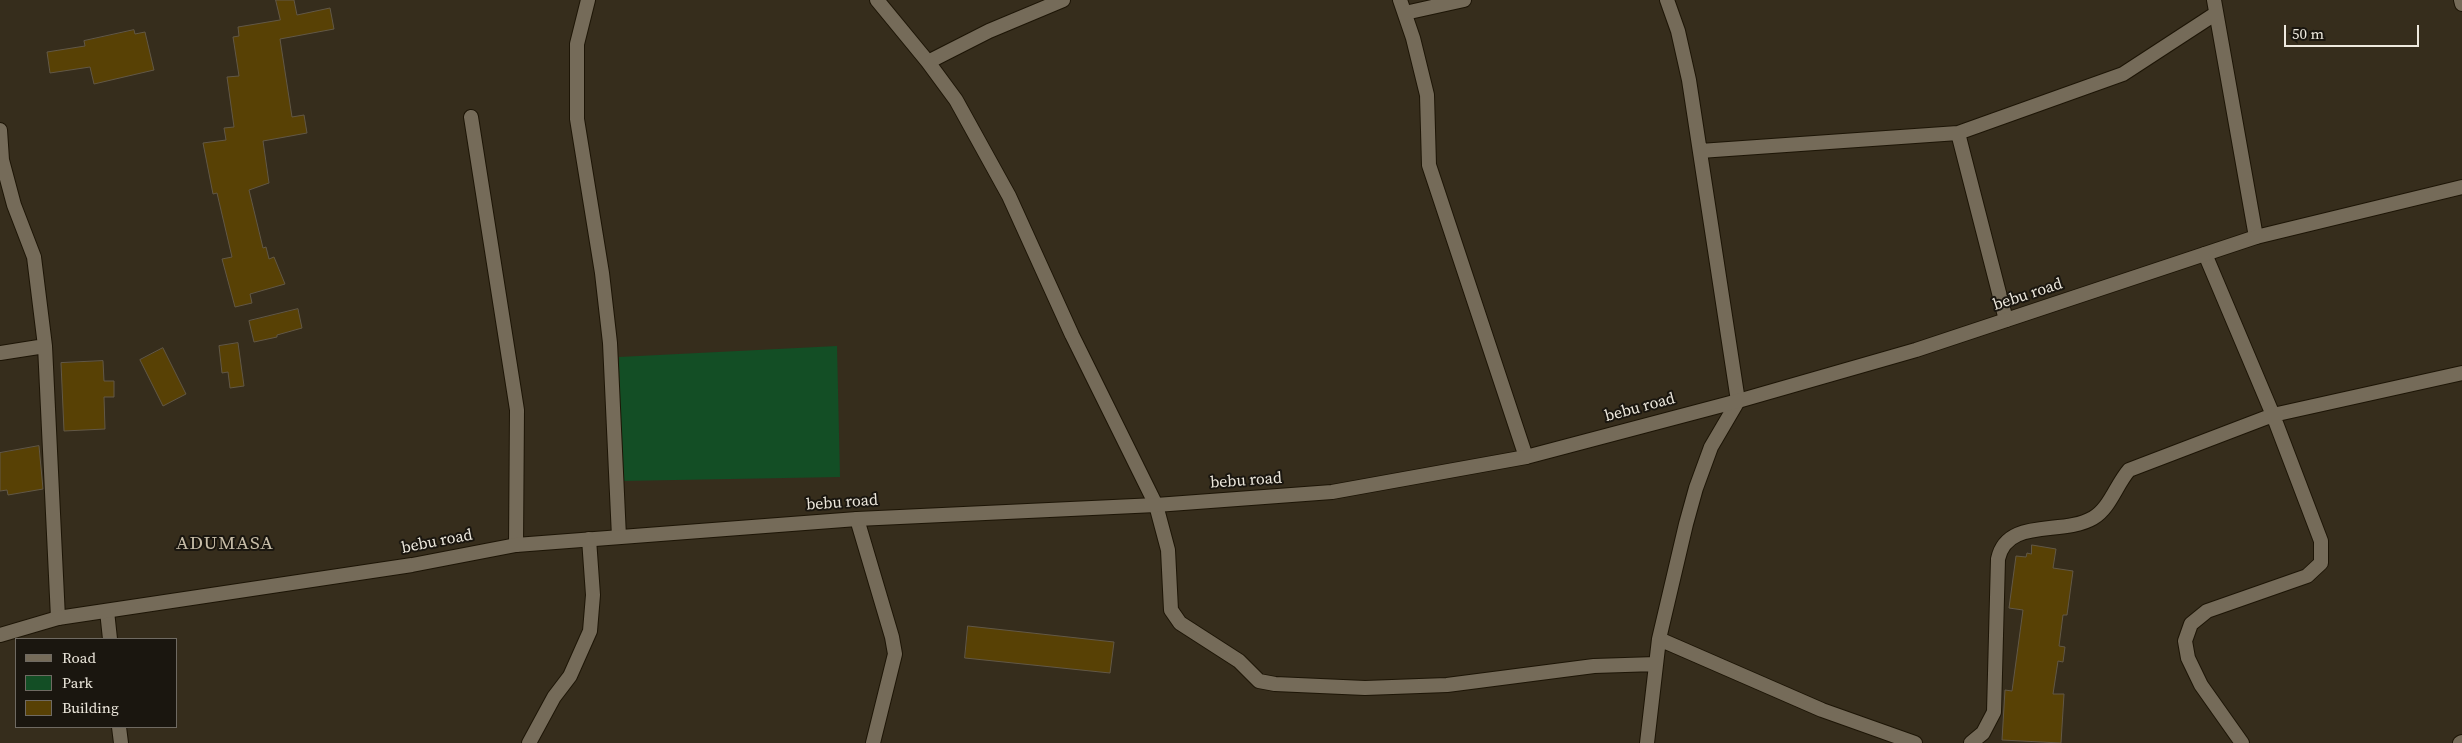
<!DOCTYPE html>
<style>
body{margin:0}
#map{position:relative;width:2462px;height:743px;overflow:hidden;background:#362d1c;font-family:"Source Serif 4",serif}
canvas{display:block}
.legend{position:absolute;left:15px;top:638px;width:162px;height:90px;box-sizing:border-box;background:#1a160f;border:1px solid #6f6a62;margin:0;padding:6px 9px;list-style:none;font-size:15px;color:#eee9de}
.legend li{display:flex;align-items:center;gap:10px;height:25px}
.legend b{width:25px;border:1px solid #6f6a62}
.scale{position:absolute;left:2284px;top:25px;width:135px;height:22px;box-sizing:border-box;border:2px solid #eee9de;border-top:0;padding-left:6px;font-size:15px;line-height:18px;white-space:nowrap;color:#eee9de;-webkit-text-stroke:4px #1a160f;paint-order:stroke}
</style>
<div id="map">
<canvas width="2462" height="743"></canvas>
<ul class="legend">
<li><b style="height:6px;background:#756b59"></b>Road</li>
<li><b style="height:14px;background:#134e25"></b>Park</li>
<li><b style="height:14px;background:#584105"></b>Building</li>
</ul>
<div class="scale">50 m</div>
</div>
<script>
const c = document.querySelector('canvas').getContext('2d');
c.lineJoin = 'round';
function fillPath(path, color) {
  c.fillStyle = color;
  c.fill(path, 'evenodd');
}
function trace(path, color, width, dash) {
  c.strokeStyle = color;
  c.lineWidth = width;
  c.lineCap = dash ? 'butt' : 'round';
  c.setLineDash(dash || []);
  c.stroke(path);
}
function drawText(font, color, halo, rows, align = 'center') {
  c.font = font + ' "Source Serif 4",serif';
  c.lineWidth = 4;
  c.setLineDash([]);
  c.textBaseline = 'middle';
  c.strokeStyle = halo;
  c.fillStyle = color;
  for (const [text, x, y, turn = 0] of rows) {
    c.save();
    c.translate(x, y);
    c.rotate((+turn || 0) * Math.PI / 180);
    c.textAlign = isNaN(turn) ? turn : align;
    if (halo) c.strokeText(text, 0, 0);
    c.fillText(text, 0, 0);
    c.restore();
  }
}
fillPath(new Path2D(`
 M837,346l3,131 -219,4 -2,-124z`), '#134e25');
const building = new Path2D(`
 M276,0h18l3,15 33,-7 4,21 -54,10 12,78 12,-2 3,18 -44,8 6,42 -20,7 14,58 3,-1 3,12 5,-2 11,27 -35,10 2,9 -17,4 -13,-48 10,-2 -15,-64 -4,1 -10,-51 23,-3 -2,-12 10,-1 -7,-50 12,-1 -6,-39 6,-1 -1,-9 42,-7z
 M134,30l1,4 10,-2 9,38 -60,14 -4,-17 -40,6 -3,-21 38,-6 -1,-5z
 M298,309l4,19 -25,7v2l-23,5 -5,-21z
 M238,343l6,43 -14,2 -2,-16 -6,1 -3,-27z
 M163,348l23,46 -23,12 -23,-46z
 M103,361l1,20h10v16h-10l1,32 -41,2 -3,-68z
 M39,446l4,43 -35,6 -1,-5 -7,1v-38z
 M2032,545l24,4 -3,19 20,3 -6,44h-4l-4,31 6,1 -2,15 -5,-1 -5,33h11l-3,49 -59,-3 3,-50 7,1 11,-81 -14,-2 7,-52 10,1 1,-4 4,1z
 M968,626l146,16 -4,31 -145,-15z`);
fillPath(building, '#584105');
trace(building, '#625846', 1);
const minor = new Path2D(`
 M588,0l-11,44v75l25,154 8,70 9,194
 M877,0l51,62 28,38 53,96 63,139 84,170 12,45 3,60 9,13 59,38 20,20 16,3 90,4 82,-3 147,-19 62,-2
 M1400,0l13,38 14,57 2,70 97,292
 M2214,0l42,237
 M2461,0l1,4
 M1405,13l59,-13
 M928,62l61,-31 74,-31
 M471,117l46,293 -1,135
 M0,130l2,30 12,45 20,52 11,89 13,272
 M1700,151l258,-18
 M2205,254l68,161 48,126v22l-14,13 -100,35 -16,13 -6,17 3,17 13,27 41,58
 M2006,320l-48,-187 165,-59 92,-60
 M0,353l45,-7
 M857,519l35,118 3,17 -22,89
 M107,611l3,28
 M1659,639l163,71 93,33
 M119,727l2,16
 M529,743l25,-46 16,-21 20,-45 3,-36 -4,-56
 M1647,743l12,-104 27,-115 10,-36 15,-41 27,-46 -49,-321 -11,-49 -11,-31
 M1971,743l12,-10 11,-21 4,-153c9,-42 64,-23 95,-41 17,-10 23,-33 36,-48l144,-55 189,-42
 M2460,743l2,-1`);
const tertiary = new Path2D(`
 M0,635l58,-17 354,-53 104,-20 341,-26 299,-14 176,-13 194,-35 212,-56 178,-51 340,-113 206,-50`);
trace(minor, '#1d1506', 16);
trace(tertiary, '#1d1506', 16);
trace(minor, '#756b59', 14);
trace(tertiary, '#756b59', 14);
drawText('16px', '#eee9de', '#1a160f', [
 ["bebu road",2028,295,-18],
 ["bebu road",1640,408,-15],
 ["bebu road",1246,481,-4],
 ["bebu road",842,503,-4],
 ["bebu road",437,542,-11]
]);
c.letterSpacing = '1px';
drawText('19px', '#c7bda8', '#1a160f', [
 ["ADUMASA",225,544]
]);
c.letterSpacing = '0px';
</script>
